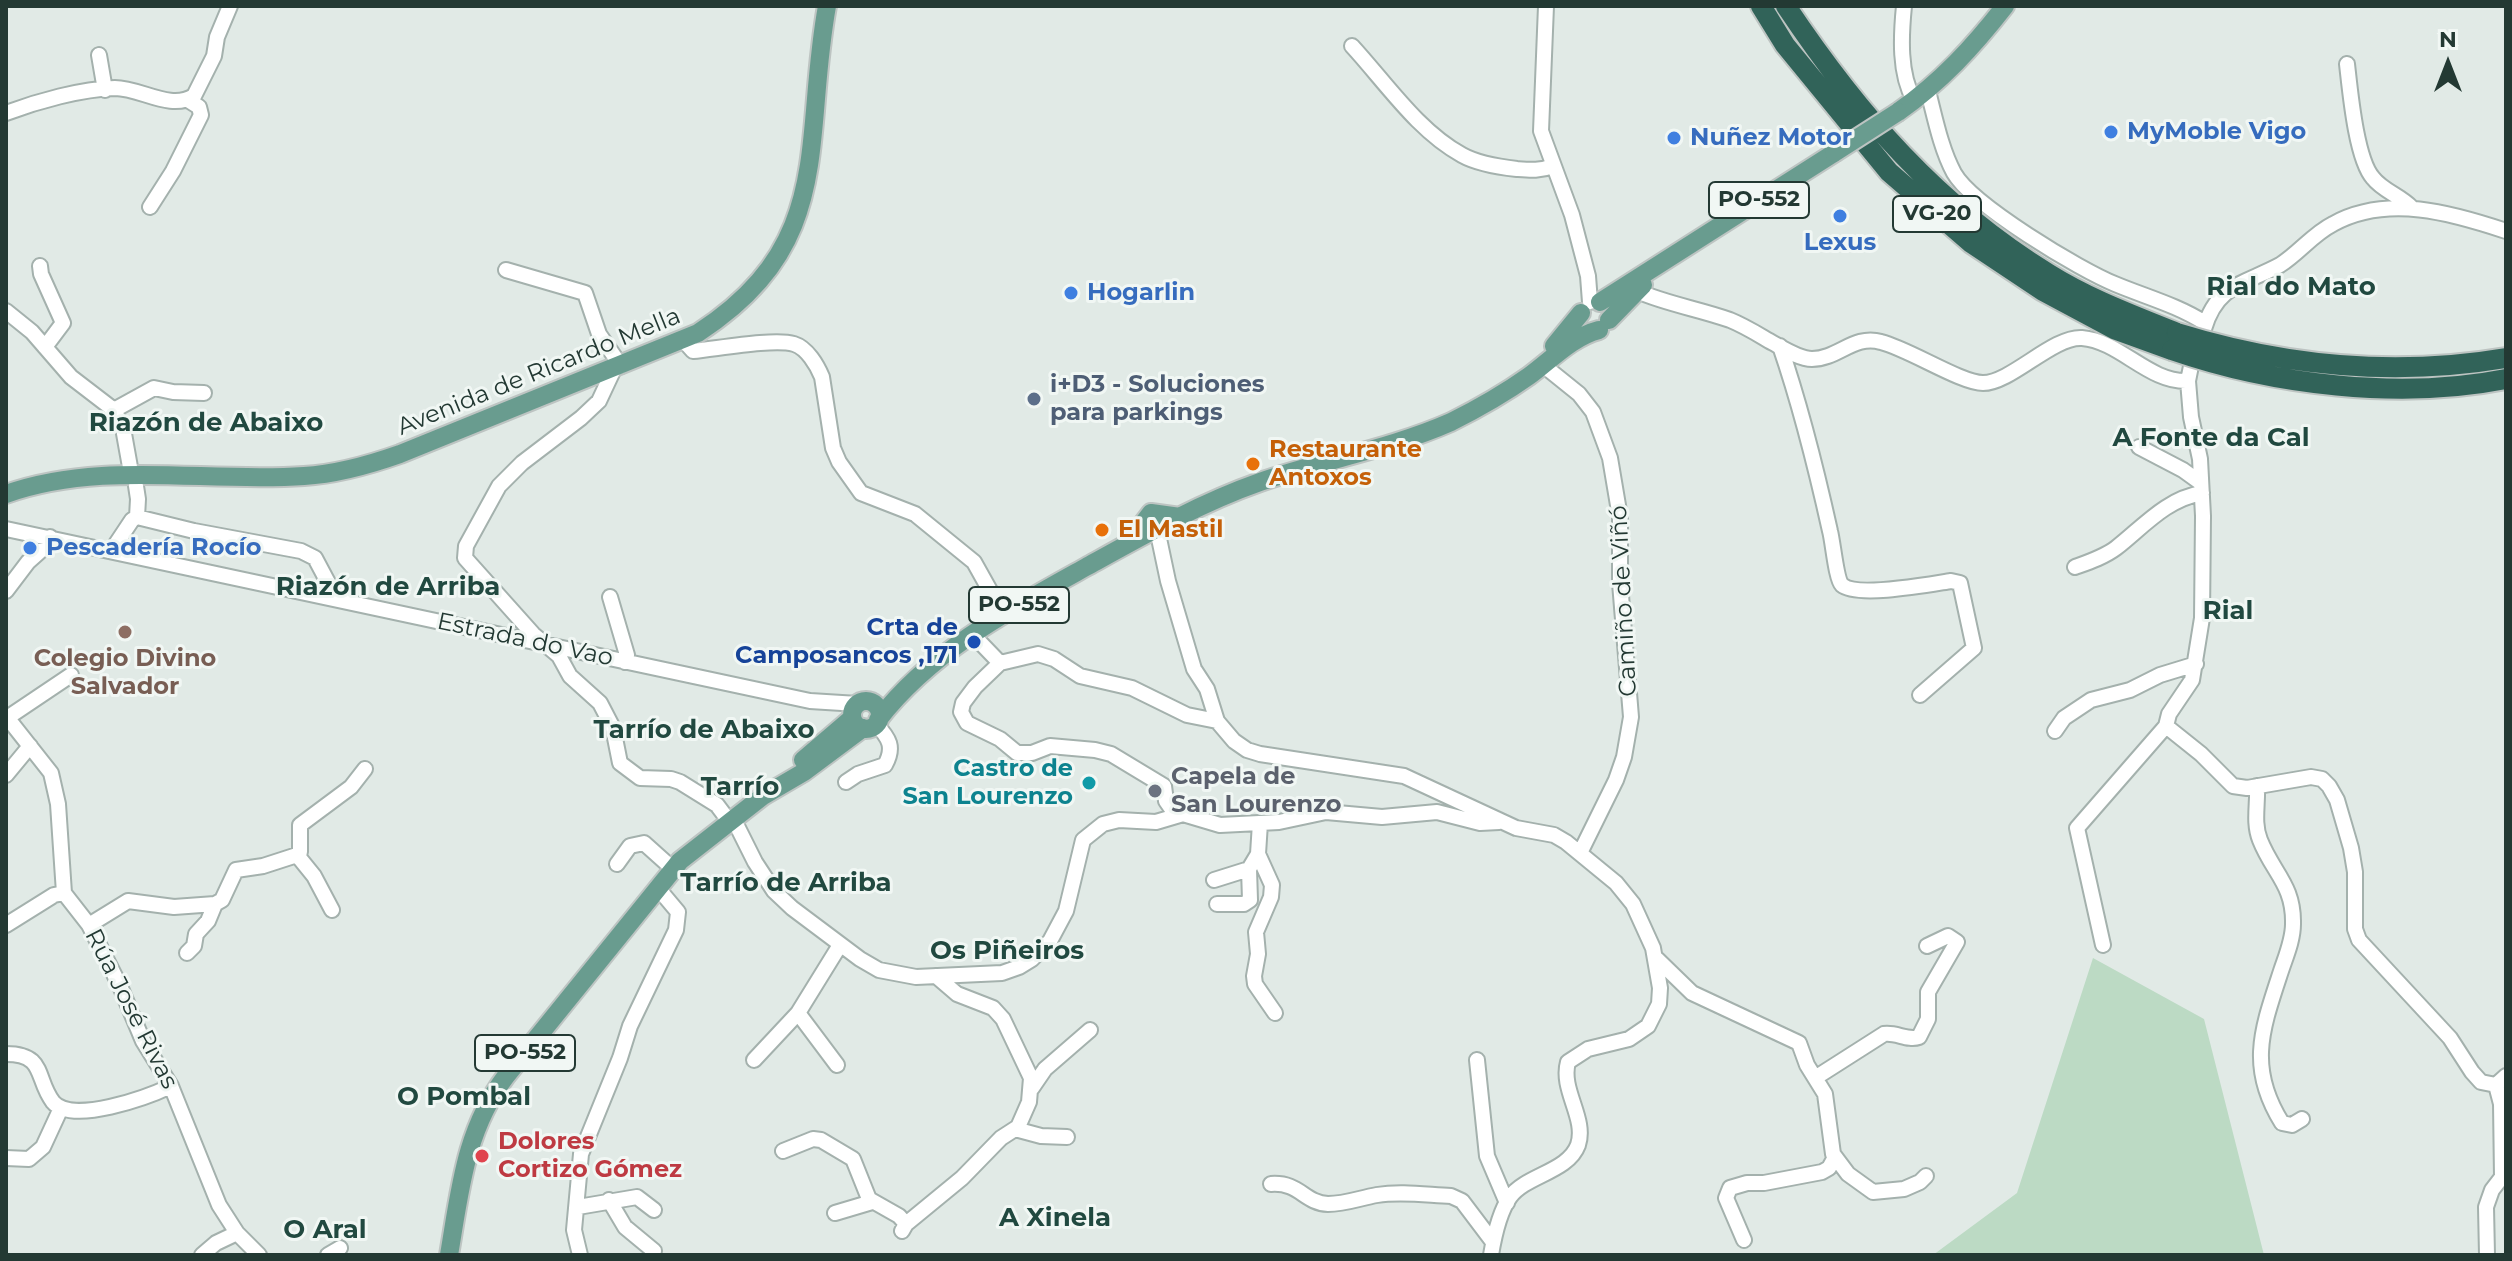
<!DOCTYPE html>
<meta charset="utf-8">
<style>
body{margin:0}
#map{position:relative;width:2512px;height:1261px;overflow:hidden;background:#e1eae6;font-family:Montserrat,sans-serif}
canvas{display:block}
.frame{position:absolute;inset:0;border:8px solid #233933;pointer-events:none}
.north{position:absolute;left:2408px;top:24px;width:80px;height:80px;-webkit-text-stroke:6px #f1f7f4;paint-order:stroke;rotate:0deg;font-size:22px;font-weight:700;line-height:32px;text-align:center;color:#233933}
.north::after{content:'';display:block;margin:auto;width:28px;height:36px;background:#233933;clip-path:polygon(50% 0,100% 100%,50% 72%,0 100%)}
</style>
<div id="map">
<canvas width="2512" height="1261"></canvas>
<div class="frame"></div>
<div class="north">N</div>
</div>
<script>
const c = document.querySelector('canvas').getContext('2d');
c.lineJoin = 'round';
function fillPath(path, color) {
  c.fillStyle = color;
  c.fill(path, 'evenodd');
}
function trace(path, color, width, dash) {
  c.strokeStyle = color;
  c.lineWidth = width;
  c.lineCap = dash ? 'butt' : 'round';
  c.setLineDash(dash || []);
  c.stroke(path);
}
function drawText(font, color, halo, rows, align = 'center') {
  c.font = font + ' Montserrat,sans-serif';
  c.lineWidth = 6;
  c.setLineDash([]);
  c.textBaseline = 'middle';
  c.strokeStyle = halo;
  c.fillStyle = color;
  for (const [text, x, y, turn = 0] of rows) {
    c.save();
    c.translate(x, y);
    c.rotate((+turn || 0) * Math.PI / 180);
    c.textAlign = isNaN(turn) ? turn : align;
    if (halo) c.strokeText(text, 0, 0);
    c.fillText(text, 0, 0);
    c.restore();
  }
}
fillPath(new Path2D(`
 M2093,958l111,61 60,236h-331l84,-62z`), '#bcdac4');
const minor = new Path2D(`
 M1546,6l-5,125 31,84 16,61 2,26
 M1904,6c-3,30 -5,68 10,94
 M1352,46c34,37 66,85 110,109 16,9 37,12 55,14 13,1 23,2 36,-3
 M99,55l6,35
 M2347,64c3,26 9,95 26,114 10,13 28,18 39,30
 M1928,91c7,27 13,58 26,82 18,32 126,97 161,111 31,13 62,21 90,39
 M6,113c32,-12 75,-24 109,-25 26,0 55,23 79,8l20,-40 3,-19 13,-31
 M150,207l23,-36 28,-56 -2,-8 -11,-7
 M40,266l1,8 22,49 -18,24
 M506,270l79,23 14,41 22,32
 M1637,291c30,13 62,18 93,29 15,6 29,15 43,23 11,6 27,16 39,16 26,0 42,-25 69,-17 28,7 80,41 102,41 28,0 70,-47 99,-45 38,3 67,45 106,43
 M6,311l26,21 39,45 43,33 9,18 7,39
 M2204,329c13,-45 41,-45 76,-64 19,-12 33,-31 53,-41 54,-30 119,-11 173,7
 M684,341l9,10c23,-2 81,-13 101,-7 13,4 23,21 28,33l11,71 6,14 22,31 54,21 59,48 19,34 7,20
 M1780,346c21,61 36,122 50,185 3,11 6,48 12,54 15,13 89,-1 109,-4l9,2 14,65 -54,47
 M1543,365l36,29 14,18 17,46 10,59v66l11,134 -7,40 -8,23 -36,73
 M2191,366l-3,15 3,36 9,42 3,57 -1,102 -10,62 -23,34 -3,12 35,28 32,32 14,2 64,-11 11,2 7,7 8,14 14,48 4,24v57l4,11 91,98 22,34 9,10 15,3 10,-9
 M614,369l-15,32 -18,17 -59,45 -23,23 -33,60 -1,12 68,76 26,22 11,20 30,27 13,25 7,35 20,15 31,1 9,3 37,23 12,16
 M114,410l40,-22 19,4 31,1
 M2139,447l44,23 18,13
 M136,486l2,13 -1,18
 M6,529l804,172 48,3
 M1157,529l11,52 26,88 13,20 10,32 17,20 13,9 13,4 144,22 112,52 38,7 12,7 50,41 17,21 20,44 7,40 -1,16 -11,22 -19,13 -41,10 -20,13c-8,28 19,56 10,83 -10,27 -52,30 -68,52 -10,14 -16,40 -19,58
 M112,550l20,-30 5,-3 57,14 107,20 14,7 17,32 -1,8
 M2075,567c14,-5 29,-10 41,-19 27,-21 50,-49 86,-55
 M6,591l22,-29 19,-17 3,-8
 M610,597l17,58 -2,7
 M973,635l27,28
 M6,716l45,57 7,31 6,89 25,32 31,61 23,55 28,45 48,119 18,28 22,22
 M7,718l64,-43
 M2055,731l9,-13 27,-18 39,-10 30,-15 36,-11
 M6,775l24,-29
 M846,782l12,-8 27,-9c10,-18 4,-27 -9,-41
 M2257,786c1,18 -4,37 3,54 13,33 34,45 33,84 0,16 -7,32 -12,47 -19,58 -34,96 1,152l10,2 10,-6
 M1175,814l-9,-13 -2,-15 -53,-32 -16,-4 -45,-4 -18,7h-15l-17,-14 -33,-16 -6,-11 2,-9 12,-16 25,-24 38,-9 16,5 26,17 52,12 55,27 30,6
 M733,818l22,44 19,29 18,17 68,51 19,11 37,7 86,-4 17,-6 13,-8 18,-18 16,-30 17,-71 20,-16 16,-4 37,2 27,-8 37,11 59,-3 47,-10 56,5 55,-5 43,11 19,-1
 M1260,823l-2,31 14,31 -1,12 -15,35 2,22 -4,22 1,8 20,29
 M297,855l17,21 18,34
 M617,864l13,-18 14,-3 29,26
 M1214,880l35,-11
 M1217,904h27l6,-4 -1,-31 9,-15
 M6,925l48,-30 10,-2
 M89,925l39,-24 46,6 41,-3 7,-4 14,-30 27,-4 34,-11 3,-3v-27l51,-38 14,-18
 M2103,945l-26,-117 89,-102
 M187,953l7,-7 2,-12 12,-13 7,-17
 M1657,959l35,34 107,50 8,22 18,29 8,60 15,20 25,18 31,-3 16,-7 6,-6
 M798,1013l39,52
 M6,1054c40,0 29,24 47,48 19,23 95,-5 118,-16
 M754,1060l44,-47 42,-68
 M1477,1060l10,96 20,47
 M1815,1078l69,-44c12,-2 24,7 35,3l9,-18v-27l29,-50 -9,-6 -21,10
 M1032,1088l13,-19 45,-39
 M1015,1129l26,7 26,1
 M783,1151l30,-12 8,1 32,19 16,40 30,17 7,8
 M6,1158l23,1 14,-12 18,-39
 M1271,1184c29,-2 33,19 57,20 17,0 32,-6 49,-9 24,-4 50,0 74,1l11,5 31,41
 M609,1200l16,27 29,24
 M578,1207l59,-10 17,13
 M835,1213l37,-11
 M902,1231l4,-7 56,-46 39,-40 17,-11 11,-25 2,-24 -28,-59 -10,-11 -36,-14 -21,-18
 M1744,1240l-18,-42 4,-10 17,-5h17l58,-11 7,-4 6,-11
 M202,1255l14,-12 21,-10
 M328,1255l12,-7
 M580,1255l-6,-25 7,-76 39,-96 10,-32 46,-96 2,-18 -21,-25
 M2487,1255l-1,-48 6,-17 10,-13 -1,-73 -5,-19`);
const major = new Path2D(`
 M1898,112c43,-30 75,-65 107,-106
 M1600,302l234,-149
 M1609,320l34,-35
 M1554,346l27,-33
 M6,494c96,-34 199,-11 298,-18 34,-2 65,-11 96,-22l298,-121c138,-90 104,-190 129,-327
 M1132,538l19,-25 29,4
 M852 715a14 14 0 1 1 28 0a14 14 0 1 1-28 0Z
 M878,720c53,-69 134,-112 208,-153 56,-31 114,-64 174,-85 63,-22 130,-33 191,-60 26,-13 54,-29 78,-46 22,-16 43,-39 70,-46
 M803,760l49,-42
 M449,1255c11,-64 16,-125 57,-179l174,-215 83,-65 41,-24 59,-44`);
const highway = new Path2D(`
 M1761,6l24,39 104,127 82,71 72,48 71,38 58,21
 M1786,6c72,108 151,199 263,268 40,25 84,41 128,59`);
trace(minor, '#a4b1ad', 18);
trace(major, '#bdc4c2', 22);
trace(highway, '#bdc4c2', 24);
trace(minor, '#fff', 14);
trace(major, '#699c8f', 18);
trace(highway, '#316359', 20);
const majorBridge = new Path2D(`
 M1834,153l64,-41`);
const highwayBridge = new Path2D(`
 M2177,333c107,33 217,44 329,25
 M2172,350c101,35 228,50 334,29`);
trace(majorBridge, '#bdc4c2', 22, []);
trace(highwayBridge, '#bdc4c2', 24, []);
trace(majorBridge, '#699c8f', 18);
trace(highwayBridge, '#316359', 20);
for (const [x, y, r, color] of [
 [2111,132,8,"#3f7fe0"],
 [1674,138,8,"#3f7fe0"],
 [1840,216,8,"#3f7fe0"],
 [1071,293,8,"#3f7fe0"],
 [1034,399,8,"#5c6f8a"],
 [1253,464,8,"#e8710a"],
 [1102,530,8,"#e8710a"],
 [30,548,8,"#3f7fe0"],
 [125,632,8,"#8d6e63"],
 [974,642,8,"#1a4fb4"],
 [1089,783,8,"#0f9aa8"],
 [1155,791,8,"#6b7280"],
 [482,1156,8,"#e0444e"]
]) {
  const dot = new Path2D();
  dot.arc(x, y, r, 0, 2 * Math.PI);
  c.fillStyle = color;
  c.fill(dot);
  trace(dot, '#f1f7f4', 3);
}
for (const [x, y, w] of [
 [1759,200,100],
 [1937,214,88],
 [1019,605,100],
 [525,1053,100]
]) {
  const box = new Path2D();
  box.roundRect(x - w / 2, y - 18, w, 36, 6);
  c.fillStyle = '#f1f7f4';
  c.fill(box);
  trace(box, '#233933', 2);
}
drawText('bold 22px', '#233933', null, [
 ["PO-552",1759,200],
 ["VG-20",1937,214],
 ["PO-552",1019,605],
 ["PO-552",525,1053]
]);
drawText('bold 24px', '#366cbe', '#f1f7f4', [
 ["MyMoble Vigo",2127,132],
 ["Nuñez Motor",1690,138],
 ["Lexus",1840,243,"center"],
 ["Hogarlin",1087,293],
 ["Pescadería Rocío",46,548]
], 'left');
drawText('24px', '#233933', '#f1f7f4', [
 ["Avenida de Ricardo Mella",539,372,-22],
 ["Camiño de Viñó",1624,601,-93],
 ["Estrada do Vao",525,640,12],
 ["Rúa José Rivas",131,1009,63]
]);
drawText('bold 24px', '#4e5e75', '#f1f7f4', [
 ["i+D3 - Soluciones",1050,385],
 ["para parkings",1050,413]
], 'left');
drawText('bold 24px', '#c56008', '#f1f7f4', [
 ["Restaurante",1269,450],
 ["Antoxos",1269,478],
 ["El Mastil",1118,530]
], 'left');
drawText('bold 24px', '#164399', '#f1f7f4', [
 ["Crta de",958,628],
 ["Camposancos ,171",958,656]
], 'right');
drawText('bold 24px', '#785e54', '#f1f7f4', [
 ["Colegio Divino",125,659],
 ["Salvador",125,687]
]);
drawText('bold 24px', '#0d838f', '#f1f7f4', [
 ["Castro de",1073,769],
 ["San Lourenzo",1073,797]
], 'right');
drawText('bold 24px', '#5b616d', '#f1f7f4', [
 ["Capela de",1171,777],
 ["San Lourenzo",1171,805]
], 'left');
drawText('bold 24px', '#be3a42', '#f1f7f4', [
 ["Dolores",498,1142],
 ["Cortizo Gómez",498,1170]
], 'left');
drawText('bold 26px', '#214940', '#f1f7f4', [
 ["Rial do Mato",2291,287],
 ["Riazón de Abaixo",206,423],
 ["A Fonte da Cal",2211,438],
 ["Riazón de Arriba",388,587],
 ["Rial",2228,611],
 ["Tarrío de Abaixo",704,730],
 ["Tarrío",740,787],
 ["Tarrío de Arriba",786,883],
 ["Os Piñeiros",1007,951],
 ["O Pombal",464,1097],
 ["A Xinela",1055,1218],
 ["O Aral",325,1230]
]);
</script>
